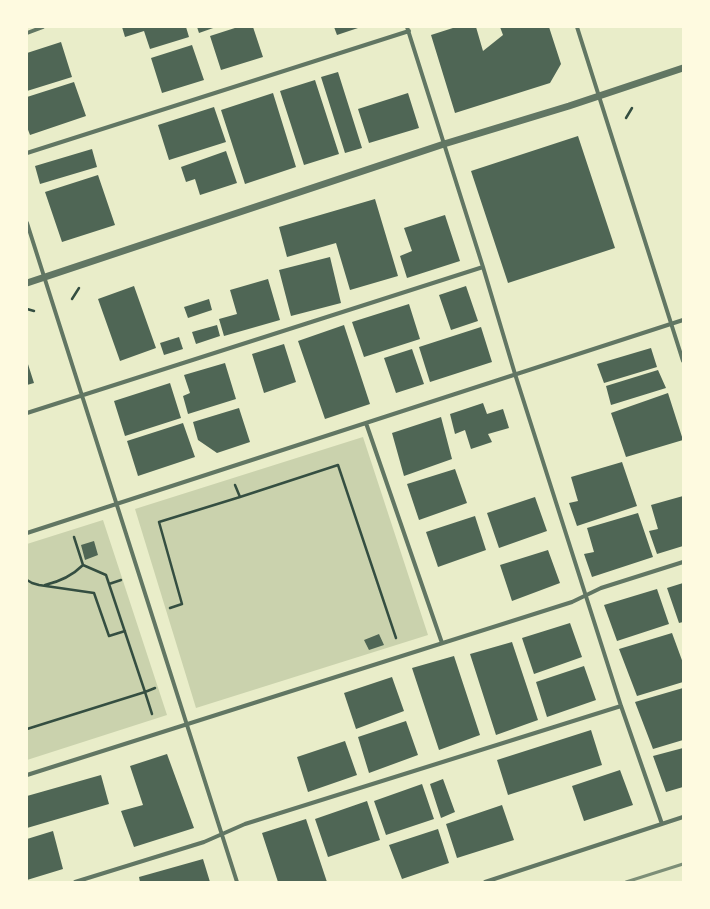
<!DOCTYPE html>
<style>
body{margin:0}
#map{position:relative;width:710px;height:909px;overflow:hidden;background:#e9edc9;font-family:Literata,serif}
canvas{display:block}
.frame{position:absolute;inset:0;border:28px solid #fefae0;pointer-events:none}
</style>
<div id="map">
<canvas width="710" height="909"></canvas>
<div class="frame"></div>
</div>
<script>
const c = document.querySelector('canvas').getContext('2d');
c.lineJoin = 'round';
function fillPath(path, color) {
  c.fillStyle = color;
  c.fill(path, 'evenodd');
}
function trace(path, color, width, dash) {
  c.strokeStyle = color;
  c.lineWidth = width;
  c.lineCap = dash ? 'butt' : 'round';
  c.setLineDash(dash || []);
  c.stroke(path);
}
fillPath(new Path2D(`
 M363,437l65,198 -232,73 -61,-199z
 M103,520l64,195 -140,45v-216z`), '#cad2ad');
fillPath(new Path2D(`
 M122,27h64l3,10 -39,12 -6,-18 -19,6z
 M197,27h19l-17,6z
 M238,27h15l10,30 -42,13 -11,-34z
 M334,27h27l-24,8z
 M456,27h20l7,24 20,-16 -3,-8h49l12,37 -11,19 -95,30 -24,-78z
 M61,42l11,35 -45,14v-38z
 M192,45l12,35 -42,13 -11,-35z
 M338,72l24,76 -17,5 -24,-76z
 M315,80l24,74 -35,11 -24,-74z
 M74,82l12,34 -56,19 -3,-8v-30z
 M273,93l23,74 -51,17 -24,-74z
 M408,93l11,35 -50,15 -11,-34z
 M214,107l12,35 -57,18 -11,-35z
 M578,136l37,112 -107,35 -37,-112z
 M92,149l5,18 -57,17 -5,-18z
 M226,151l11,32 -37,12 -5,-16 -9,3 -5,-15z
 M98,175l17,50 -53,17 -17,-50z
 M375,199l23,77 -48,14 -14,-47 -49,14 -8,-30z
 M445,215l15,46 -53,17 -7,-22 12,-5 -8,-23z
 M330,257l11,46 -50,13 -12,-46z
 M268,279l12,41 -56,16 -5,-17 18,-5 -7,-24z
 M134,286l22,62 -36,13 -22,-62z
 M466,286l12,35 -27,9 -12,-35z
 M209,299l3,11 -24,8 -4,-11z
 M409,304l11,35 -56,18 -12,-35z
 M217,325l3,11 -24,8 -4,-12z
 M344,325l26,79 -45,15 -27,-78z
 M481,327l11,35 -62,20 -11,-35z
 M179,337l4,12 -19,6 -4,-12z
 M284,344l12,38 -32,11 -12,-39z
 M651,348l6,19 -53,16 -7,-19z
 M412,349l12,35 -28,9 -12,-35z
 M27,361l7,22 -7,2z
 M225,363l11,36 -48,15 -5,-18 7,-3 -6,-18z
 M658,370l8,18 -55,17 -5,-19z
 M170,383l11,35 -56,18 -11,-35z
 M668,393l15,47 -57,17 -15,-44z
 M483,403l4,11 16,-5 6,19 -21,6 4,8 -21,7 -6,-19 -10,4 -5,-20z
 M239,408l11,34 -33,11 -19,-13 -5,-18z
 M441,417l11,42 -48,17 -12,-43z
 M183,423l12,34 -57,19 -11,-35z
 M622,462l15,44 -60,20 -8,-23 9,-2 -7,-24z
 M455,469l12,34 -48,17 -12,-36z
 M683,496v50l-26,8 -8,-23 9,-2 -7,-24z
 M535,497l12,34 -48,17 -12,-35z
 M638,513l15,44 -61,20 -8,-23 10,-2 -7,-24z
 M475,516l11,34 -48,17 -12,-35z
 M94,541l4,14 -13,5 -4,-15z
 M548,550l12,33 -48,18 -12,-36z
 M683,583v39l-4,1 -12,-35z
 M657,589l12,35 -52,17 -13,-36z
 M570,623l12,34 -48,17 -12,-36z
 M672,633l11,30v19l-46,14 -18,-47z
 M379,634l5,11 -15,5 -5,-10z
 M512,642l26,78 -42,15 -26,-81z
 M454,656l26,79 -41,15 -27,-82z
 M584,666l12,34 -49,17 -11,-35z
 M392,677l12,34 -48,18 -12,-36z
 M683,688v52l-30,9 -18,-47z
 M406,721l12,34 -49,18 -11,-36z
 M591,730l11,35 -94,30 -11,-35z
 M345,741l12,34 -49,17 -11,-35z
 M683,748v39l-17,5 -13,-36z
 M167,754l27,74 -60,19 -13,-36 22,-6 -13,-39z
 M620,770l13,35 -49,16 -12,-35z
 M101,775l8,29 -82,24v-32z
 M443,779l12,33 -14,6 -11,-34z
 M422,784l12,35 -48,16 -12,-34z
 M367,801l13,39 -52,17 -13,-38z
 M502,805l12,35 -57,18 -11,-34z
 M306,819l21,63h-49l-16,-49z
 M438,829l11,34 -47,16 -13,-34z
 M53,831l10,38 -36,11v-41z
 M203,859l7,23h-70l-1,-5z`), '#4f6655');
trace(new Path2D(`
 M626,118l6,-10
 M72,299l7,-11
 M27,309l7,2
 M235,485l5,12 98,-32 58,173
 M27,580l5,3 7,2 55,8 15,43 16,-5
 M109,584l12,-4
 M45,585c13,-3 28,-10 38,-20l-9,-28
 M170,608l12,-4 -23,-82 81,-25
 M152,714l-7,-22 10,-4
 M27,729l118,-37 -39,-117 -23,-10`), '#344e41', 2.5);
trace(new Path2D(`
 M407,27l76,240 32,107 106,332 41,118
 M577,27l106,334
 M27,33l16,-6
 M27,153l382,-122
 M27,223l210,659
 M27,413l456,-146
 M366,423l76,220
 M27,533l656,-213
 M27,775l545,-173 29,-14 82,-26
 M75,882l129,-40 41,-18 376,-118
 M485,882l198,-65`), '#617663', 4);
trace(new Path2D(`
 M27,283l417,-139 125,-38 114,-38`), '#617663', 7);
trace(new Path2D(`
 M626,882l57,-18`), '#7c8e77', 3);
</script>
